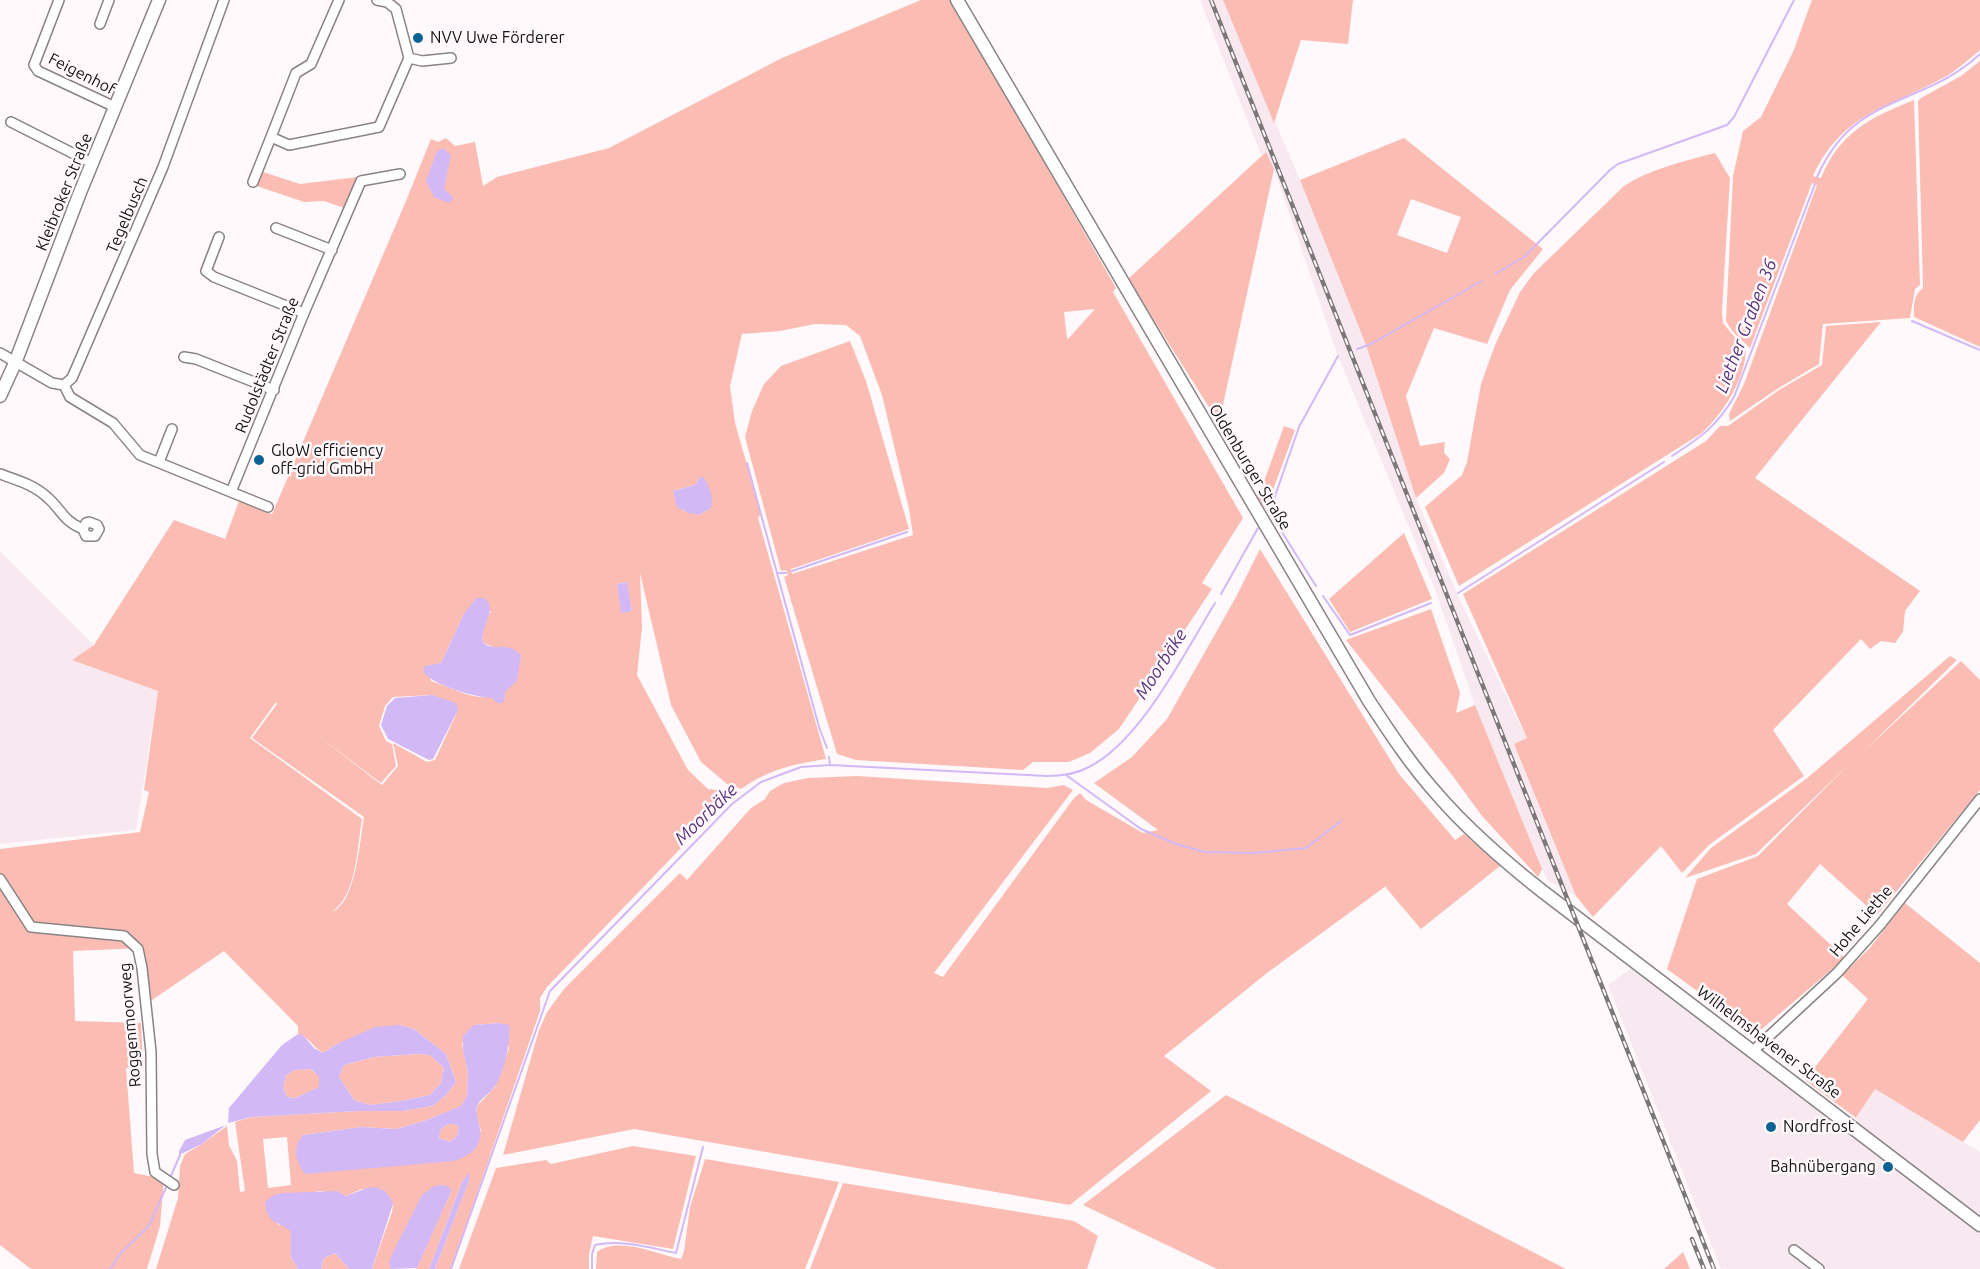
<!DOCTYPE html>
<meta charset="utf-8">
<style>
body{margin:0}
canvas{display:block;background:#fff9fc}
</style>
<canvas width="1980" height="1269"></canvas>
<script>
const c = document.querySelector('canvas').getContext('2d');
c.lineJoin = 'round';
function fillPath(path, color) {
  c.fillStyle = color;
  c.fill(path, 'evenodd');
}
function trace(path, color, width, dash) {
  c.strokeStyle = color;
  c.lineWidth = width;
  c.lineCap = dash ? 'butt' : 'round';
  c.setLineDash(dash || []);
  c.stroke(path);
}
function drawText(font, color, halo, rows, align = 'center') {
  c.font = font + ' Ubuntu,sans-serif';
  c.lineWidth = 5;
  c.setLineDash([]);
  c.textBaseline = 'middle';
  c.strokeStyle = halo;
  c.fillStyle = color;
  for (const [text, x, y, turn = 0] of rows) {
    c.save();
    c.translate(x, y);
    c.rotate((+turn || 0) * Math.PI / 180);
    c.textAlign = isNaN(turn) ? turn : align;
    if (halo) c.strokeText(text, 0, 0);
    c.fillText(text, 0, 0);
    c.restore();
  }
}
fillPath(new Path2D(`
 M1200,0h23l77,180 66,165 50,153 44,102 67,139 -13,6 62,151 -28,-15 -6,-12 -67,-164 -39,-113 -98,-236 -64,-187 -14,-17z
 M0,551l94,94 -21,15 85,31 -22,139 -136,14z
 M1632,968l215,165 28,-44 105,63v117h-259l-113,-284z`), '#f8e9f0');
fillPath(new Path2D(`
 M921,0h31l164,288 -3,4 130,226 -41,65 10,6 -93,140 -29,24 -21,9h-36l-10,8 -167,-10 -19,-6 -53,-177 4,-2 -2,-5 -5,1 -36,-134 7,-26 12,-27 17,-18 69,-25 16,40 43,148 -118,40 1,5 121,-39 -4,-26 -27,-114 -22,-59 -14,-11 -31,-1 -35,7 -38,3 -12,52 5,37 26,91 -3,4 68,241c-35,6 -56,10 -85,30l-14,-5 -26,-22 -30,-57 -31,-132 2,54 -5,48 51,95 20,19 27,3 -188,195 -7,11v13l-89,258h-16l34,-88v-8l-7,9 -33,87h-13l36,-79 -63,74 2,5h-19l20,-57 1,-8 -31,-15 -16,7 -26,-5 -10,2h-27l-6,31 8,2 6,5v26l7,12h-142l22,-71 2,-32 5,-12 17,-10 25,-18 2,19 8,16 3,31 5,-1 -10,-69 17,-5 107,-6h43l31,-5 14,-12 9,-12 -10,-28 -32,-25 -14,-4 -63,19 -14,9c-9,-5 -15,-17 -25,-19v-8l-74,-75 -75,51 -7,-54 -69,3 2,70 66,2 2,43 -17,2 8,105 30,6 -4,47 -13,43h-116l-31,-24v-396l140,-17 9,-40 -5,-2 14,-99 -86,-31 22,-15 80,-125 51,19 14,-38 33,13 -11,26 145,-339 25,-62 7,3 8,-4 9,8 20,-4 8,44 14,-9 112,-29 173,-90zM1095,309l-27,30 -1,-1 -3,-26zM700,477l11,31 -12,7 -17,-5 -9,-19 22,-6zM626,582l6,28 -10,3 -5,-29zM491,611c-6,11 -10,19 -8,32l13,5 8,-1v45c-25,14 -48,-4 -73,-11l-2,-16 5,1 7,-3 23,-49zM432,695l26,15 -23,50 -8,2 -34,-19 5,23 -16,19 -65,-50 64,48 15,-17 -4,-22 -6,-3 -7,-15 6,-20 8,-9zM276,702l1,2 -25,34 112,79c-4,23 -8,86 -32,95 25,-18 25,-64 30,-93l-112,-81zM500,1023l9,25 -14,39 -18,19 -1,7 5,18 -27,30 -151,-26 59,-8 34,2 28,-8 38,-15 5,-10 1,-24 -6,-28 12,-19zM287,1137l4,48 -23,3 -5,-49z
 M1223,0h130l-5,44 -47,-4 -27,83z
 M1812,0h168v50c-13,11 -26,23 -41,30 -54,29 -97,34 -126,96l8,2c18,-45 50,-61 93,-78l6,185 -5,4 -5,29 -87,6 -4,40 -42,25 -47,32 -1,-7 15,-30 73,-199 -5,-2 -62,165 -18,-17 -6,-10 7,-145 10,-45 18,-14 32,-65z
 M1980,61v286l-66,-30c0,-13 -1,-21 9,-29l-5,-187 3,-3 40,-22z
 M1404,138l139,111 -33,41 -23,54 -53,-16 -28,68 14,50 25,-4 -1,11 6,6 -6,14 -28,25 -50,-153 -66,-165zM1411,199l50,18 -14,36 -50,-18z
 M1266,152l8,17 -55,254 -91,-144z
 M1715,153l15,25 -8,133 1,12 23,28c-2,30 -23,62 -44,82l-243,153 -34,-79 37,-32 5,-13 14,-78 14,-39 25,-53 14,-19 90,-87c26,-17 60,-25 91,-33z
 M263,172l37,12 58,-7v3l-11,29 -23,-8 -20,1 -47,-16z
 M1881,322l-126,156 165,113 -15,20 -2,21 -8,11 -14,-2 -11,8 -9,-10 -88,91 31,46 -95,69 -27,28 -21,-27 -68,71 -17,-21 -62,-152 13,-6 -64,-144 243,-153 14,-15h8l51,-36 43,-25 4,-39z
 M1284,426l11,4 -29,79 -8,-11z
 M1404,533l28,66 -82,33 -21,-33z
 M1260,549l139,225 56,66 9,-6 36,32 -79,63 -34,-40 -1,-3 -119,87 -103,83 47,35 -141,114 -436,-76 -131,26 36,-125 8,-18 17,-23 116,-116 7,7 64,-72 14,-9 5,-8 14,-8 24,-5 49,-2 190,12 17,-3 9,5 -139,183 9,4 131,-179 6,-5 6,7 57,33 15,-3 -64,-47 38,-26 35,-38 69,-122z
 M1431,609l29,84 -4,20 19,-8 67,164 -4,8 -56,-61 -30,-41 -106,-135z
 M1950,656l7,4 -93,91 97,-90 19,19v110l-103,125 -57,-51 -33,40 58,54 -89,76 -89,-65 30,-90 61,-23 90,-91 -92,89 -71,24 26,-30 95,-69z
 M1905,903l75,60v157l-17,22 -88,-53 -19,29 -51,-38 63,-81 -26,-24 27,-26z
 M417,1054l13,1 14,13 -3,15 -11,12 -29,6 -31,4 -16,-5 -15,-23 5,-12 30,-8z
 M311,1069l8,8 1,10 -25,11 -8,-1 -4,-9 3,-13 9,-5z
 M1226,1095l340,174h-349l-134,-64z
 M448,1124h7l4,3 -2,9 -7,6 -11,-4 2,-9z
 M633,1146l63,10 -23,93 -80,-13 -4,19v14h-130l37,-101 50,-8 5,4z
 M705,1159l134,23 -34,87h-209l1,-17c22,-16 59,2 84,7l3,-8 6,-44z
 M843,1183l231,38 24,15 -11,33h-277z
 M1683,1252l7,17h-26z
 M335,1253l14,16h-28l3,-11z`), '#fbbdb3');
fillPath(new Path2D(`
 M443,148l8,7 -7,34 10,9 -5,5 -15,-6 -8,-16 11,-30z
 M700,477h3c7,9 11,21 8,31l-12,7 -10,-2 -12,-6 -4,-16 22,-6z
 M627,582l5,29 -11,2 -4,-29z
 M476,598h9c13,14 -5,27 -2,45 16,10 22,-3 38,12l-4,26 -12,11v6l-3,5h-5l-4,-5c-16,0 -62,-13 -70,-27l2,-5 16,-3 23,-49z
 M432,695l24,8 2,7 -25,49 -4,1 -41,-21 -7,-14 6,-19 8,-8z
 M500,1023l9,2c2,17 -5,50 -16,64 -5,6 -12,9 -16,17 -2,6 1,12 2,18 6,21 -8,32 -25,37l-149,13c-10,-14 -13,-26 -2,-39l59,-8 34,2 28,-8 37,-15 6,-10 1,-24 -5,-22v-14l11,-11zM448,1124h7l4,3 -2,9 -7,6 -11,-4 2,-9z
 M400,1025l14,4 32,25 10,28 -9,12 -14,12 -31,5h-43l-107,6 -24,6 1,-15 53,-63 16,-11 5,1 11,13 9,5 14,-9 38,-17zM417,1054l13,1 14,13 -3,15 -11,12 -29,6 -31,4 -16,-5 -15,-23 5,-12 30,-8zM311,1069l8,8v10l-24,11 -8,-1 -4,-9 3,-13 9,-5z
 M226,1125l-24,19 -23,11v-4l6,-11z
 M469,1172v9l-34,88h-6l33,-87z
 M445,1185l7,5 -35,78 -26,1 -2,-5 3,-10 30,-59 12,-9z
 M370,1187c13,1 18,4 23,17l-21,65h-23l-14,-16 -11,5 -3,11h-23l-7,-12v-25c-13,-12 -24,-7 -26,-30l7,-6 11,-3 54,-2 9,5z`), '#d3b8f6');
trace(new Path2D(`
 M1817,177c10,-22 22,-41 42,-55 39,-28 83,-32 121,-68
 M1495,274l29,-17 86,-87 8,-6 109,-39 7,-8 60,-117
 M1912,321l68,29
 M1357,349l14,-5 111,-63
 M1672,456c29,-19 44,-29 62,-59l81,-213
 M747,463l72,264 8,21
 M792,571l115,-39
 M778,573h8
 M1316,586l-48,-76 6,-11 25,-72 39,-71
 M1458,593l206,-131
 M1221,594l37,-66
 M1323,596l27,39 81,-32
 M829,757l1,8
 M1066,775l75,54 35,15 29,8 49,1 52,-5 35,-27
 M170,1178l10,-23
 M110,1269l11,-16 28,-27 19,-43
 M451,1269l99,-278 182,-187 29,-22 40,-15 29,-2 217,11c13,0 28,-2 40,-8 53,-25 98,-116 128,-165
 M592,1269v-15l3,-9c26,-6 55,3 81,8l27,-106`), '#d3b8f6', 2);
const street = new Path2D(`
 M59,0l-25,65 4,6 77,36
 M339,0l-28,64 -15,9 -25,64 18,8 90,-18 30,-69 -13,-49 -9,-7 -10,-2
 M100,24l9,-24
 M409,58l13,3 29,-3
 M11,122l81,41
 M253,182l18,-45
 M276,228l56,22
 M219,237l-13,34 8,6 90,36
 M0,353l52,30 12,2 8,-7 91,-211 61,-167
 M184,357l12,2 78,31
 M64,385l6,12 43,26 27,32 91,37 73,-179 57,-132 39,-7
 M159,462l13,-33
 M0,474c17,6 34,11 47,23 15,13 16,24 36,32l3,7h9l4,-7 -2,-4 -8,-3 -3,1 -3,6
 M231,492l37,15
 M0,879l31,48 93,9 14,13 4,19 9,84 1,102 3,18 19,13
 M1753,1051l84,-78 43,-48 100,-126
 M1794,1250l25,19`);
const secondary = new Path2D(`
 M957,0l412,701c21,32 42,64 68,93 31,36 67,67 105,97l438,334
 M0,396l15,-33 64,-168 80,-195`);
trace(street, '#898386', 12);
trace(secondary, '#898386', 15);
trace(street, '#fff', 9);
trace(secondary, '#fff', 12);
const rail = new Path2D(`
 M1211,0l503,1269
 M1692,1239l12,30`);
trace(rail, '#7c787a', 4.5);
trace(rail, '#fff9fc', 2, [7]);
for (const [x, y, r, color] of [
 [418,38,6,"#0a6393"],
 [259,460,6,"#0a6393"],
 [1771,1127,6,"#0a6393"],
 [1888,1167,6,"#0a6393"]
]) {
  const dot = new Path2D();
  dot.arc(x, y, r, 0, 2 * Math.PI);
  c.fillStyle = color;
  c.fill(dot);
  trace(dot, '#fff9fc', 2);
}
drawText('16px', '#181516', '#fff9fc', [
 ["NVV Uwe Förderer",430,38],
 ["GloW efficiency",271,451],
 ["off-grid GmbH",271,469],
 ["Nordfrost",1783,1127],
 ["Bahnübergang",1876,1167,"right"]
], 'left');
drawText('16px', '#181516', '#fff9fc', [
 ["Feigenhof",82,74,27],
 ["Kleibroker Straße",64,192,-68],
 ["Tegelbusch",127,215,-67],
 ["Rudolstädter Straße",267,365,-68],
 ["Oldenburger Straße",1250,467,59],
 ["Hohe Liethe",1861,921,-50],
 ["Roggenmoorweg",130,1025,-95],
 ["Wilhelmshavener Straße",1769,1042,37]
]);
drawText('italic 18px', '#59357e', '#fff9fc', [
 ["Liether Graben 36",1746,326,-69],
 ["Moorbäke",1161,664,-57],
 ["Moorbäke",706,814,-44]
]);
</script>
